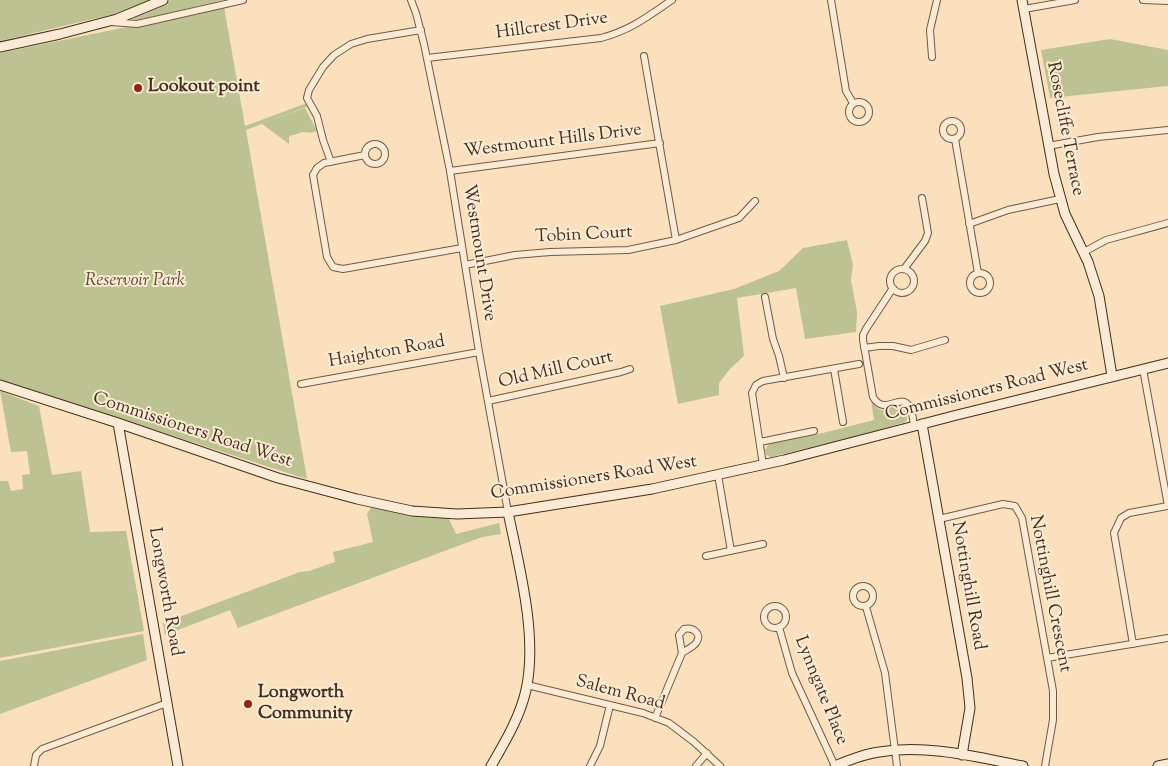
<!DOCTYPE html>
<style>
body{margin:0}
canvas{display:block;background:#fbe0bd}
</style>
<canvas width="1168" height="766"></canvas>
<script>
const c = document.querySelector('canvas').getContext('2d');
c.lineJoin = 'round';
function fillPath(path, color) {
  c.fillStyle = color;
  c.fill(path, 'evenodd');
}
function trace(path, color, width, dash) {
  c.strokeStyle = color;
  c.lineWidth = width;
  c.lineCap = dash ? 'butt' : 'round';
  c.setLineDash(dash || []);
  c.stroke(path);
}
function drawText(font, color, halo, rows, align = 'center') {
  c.font = font + ' "Sorts Mill Goudy",serif';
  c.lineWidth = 4;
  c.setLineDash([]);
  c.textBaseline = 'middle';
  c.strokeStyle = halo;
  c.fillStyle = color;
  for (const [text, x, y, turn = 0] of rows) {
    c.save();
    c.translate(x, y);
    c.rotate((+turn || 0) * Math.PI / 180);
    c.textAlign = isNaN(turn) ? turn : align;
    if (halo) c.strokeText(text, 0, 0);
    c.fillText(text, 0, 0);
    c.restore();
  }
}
fillPath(new Path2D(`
 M0,0h149l-22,11 -127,30z
 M171,0h53l-87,20 -4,-1 3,-3z
 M224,7l21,119 62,-23 2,3 -63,24 61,349 -6,-2h-1l-300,-97v-327z
 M1110,39l58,11v36l-118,12 -9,-48z
 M305,108l12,23c-7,3 -8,1 -15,1 -4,1 -6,3 -10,3l-3,2v7l-27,-20z
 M847,240l6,25 -2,15 6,32 -1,20 -51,7 -9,-51 -59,10 7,58 -14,13 -11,14v12l-41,9 -18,-98 74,-17 45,-18 24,-23z
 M0,391l39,15 13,69 29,-4 9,61 36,-1 18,100 -144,27v-177h8l3,10 12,-2 -1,-14 8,-1 -3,-23 -16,1z
 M871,400l6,8 4,2 23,-5c4,4 4,12 2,17l-49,14 -86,21 -5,-2 -1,-5 4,-6 45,-11 1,2 59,-15z
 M372,506l77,13 7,15 43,-11 2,11 -19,3 -244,91 -8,-18 -65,25 -2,-12 137,-51 9,-1 26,-9 -2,-10 40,-10 -6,-28z
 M143,634l4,26 -147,54v-53z`), '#bdc292');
const street = new Path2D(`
 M411,0l5,13 8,31 26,127 29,181 29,160
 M831,0l15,91 7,12
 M1143,0l25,1
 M1024,9l51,-9
 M111,22l26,2 106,-24
 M644,56l32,184
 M932,57l-2,-27 7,-30
 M427,58l174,-20c30,-8 46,-21 71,-38
 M849 112a10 10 0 1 1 20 0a10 10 0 1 1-20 0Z
 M943 130a9 9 0 1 1 18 0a9 9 0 1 1-18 0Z
 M955,139l23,134
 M365 154a10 10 0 1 1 20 0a10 10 0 1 1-20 0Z
 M1048,146l50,-9 70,-7
 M365,155l-41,8 -7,5 -4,7 14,82 6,10 10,2 119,-21
 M331,162l-8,-22 -6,-24 -10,-18 2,-8 14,-23 11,-12 17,-11 16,-5 54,-9
 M450,171l210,-28
 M969,224l39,-14 52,-11
 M1084,252l22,-12 62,-17
 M465,265l50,-10 35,-3 78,-2 48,-10 63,-22 16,-17
 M904,269l21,-28 3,-8 -6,-35
 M890 281a12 12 0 1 1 24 0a12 12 0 1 1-24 0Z
 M970 283a10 10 0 1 1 20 0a10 10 0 1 1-20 0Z
 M893,288l-27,41 -3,6v5l10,57c12,20 27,-5 36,9 4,5 4,14 5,21
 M765,297l8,42 6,17 5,22
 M864,348l15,-2h14l18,4 34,-10
 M834,369l9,53
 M1143,369l25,137
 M301,384l178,-32
 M488,401l133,-29 9,-3
 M760,442l54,-11
 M763,465l-11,-72 4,-8 7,-4 96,-17
 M718,475l13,76
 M939,519l64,-15 12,2 7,12 31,173v29l-8,46
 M706,556l57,-12
 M853 596a10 10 0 1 1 20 0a10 10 0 1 1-20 0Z
 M764 617a11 11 0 1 1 22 0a11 11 0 1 1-22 0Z
 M866,607l19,66 12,93
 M779,627l13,46 43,93
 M1133,644l-19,-111 7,-15 8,-5 39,-7
 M1047,658l121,-20
 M527,685l116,28 26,10 25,19 26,24
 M655,718l27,-65 -3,-18 5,-6c9,-2 19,5 12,14 -3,4 -10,7 -14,10
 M34,766l2,-11 6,-6 125,-46
 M590,766l10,-20 10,-41
 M696,766l11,-13`);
const secondary = new Path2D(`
 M1022,0l32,174 11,40 23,48 11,34 13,80
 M0,47l60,-13 57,-15 46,-19
 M0,385l118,38 160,55 79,21 55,12 45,3 51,-2 144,-23 132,-29 173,-45 211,-52
 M118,423l60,343
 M922,424l45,254 3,30 -8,47
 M491,766c14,-24 29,-49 35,-76 12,-54 -7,-124 -18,-178
 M835,766c14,-6 29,-12 44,-14 48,-8 97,5 144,14
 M1158,766l10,-2`);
trace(street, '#705a45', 8);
trace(secondary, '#422e1d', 11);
trace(street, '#fcebd4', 6);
trace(secondary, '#fcebd4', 9);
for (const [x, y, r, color] of [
 [138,88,5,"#8f2418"],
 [248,704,5,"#8f2418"]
]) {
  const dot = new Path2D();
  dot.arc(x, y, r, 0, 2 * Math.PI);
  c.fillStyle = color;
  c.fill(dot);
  trace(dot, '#fcebd4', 2);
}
drawText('18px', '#422e1d', '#fcebd4', [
 ["Hillcrest Drive",552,27,-8],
 ["Rosecliffe Terrace",1064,129,79],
 ["Westmount Hills Drive",553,142,-7],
 ["Tobin Court",584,236,-3],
 ["Westmount Drive",478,253,81],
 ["Haighton Road",387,353,-10],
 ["Old Mill Court",556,371,-13],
 ["Commissioners Road West",987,391,-14],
 ["Commissioners Road West",192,431,18],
 ["Commissioners Road West",594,479,-9],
 ["Nottinghill Road",967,586,80],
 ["Longworth Road",164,592,80],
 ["Nottinghill Crescent",1049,594,79],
 ["Lynngate Place",820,691,68],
 ["Salem Road",620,694,15]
]);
drawText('bold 18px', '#422e1d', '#fcebd4', [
 ["Lookout point",148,88],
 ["Longworth",258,694],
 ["Community",258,715]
], 'left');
drawText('italic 18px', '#5b4c34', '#fcebd4', [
 ["Reservoir Park",135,282]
]);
</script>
